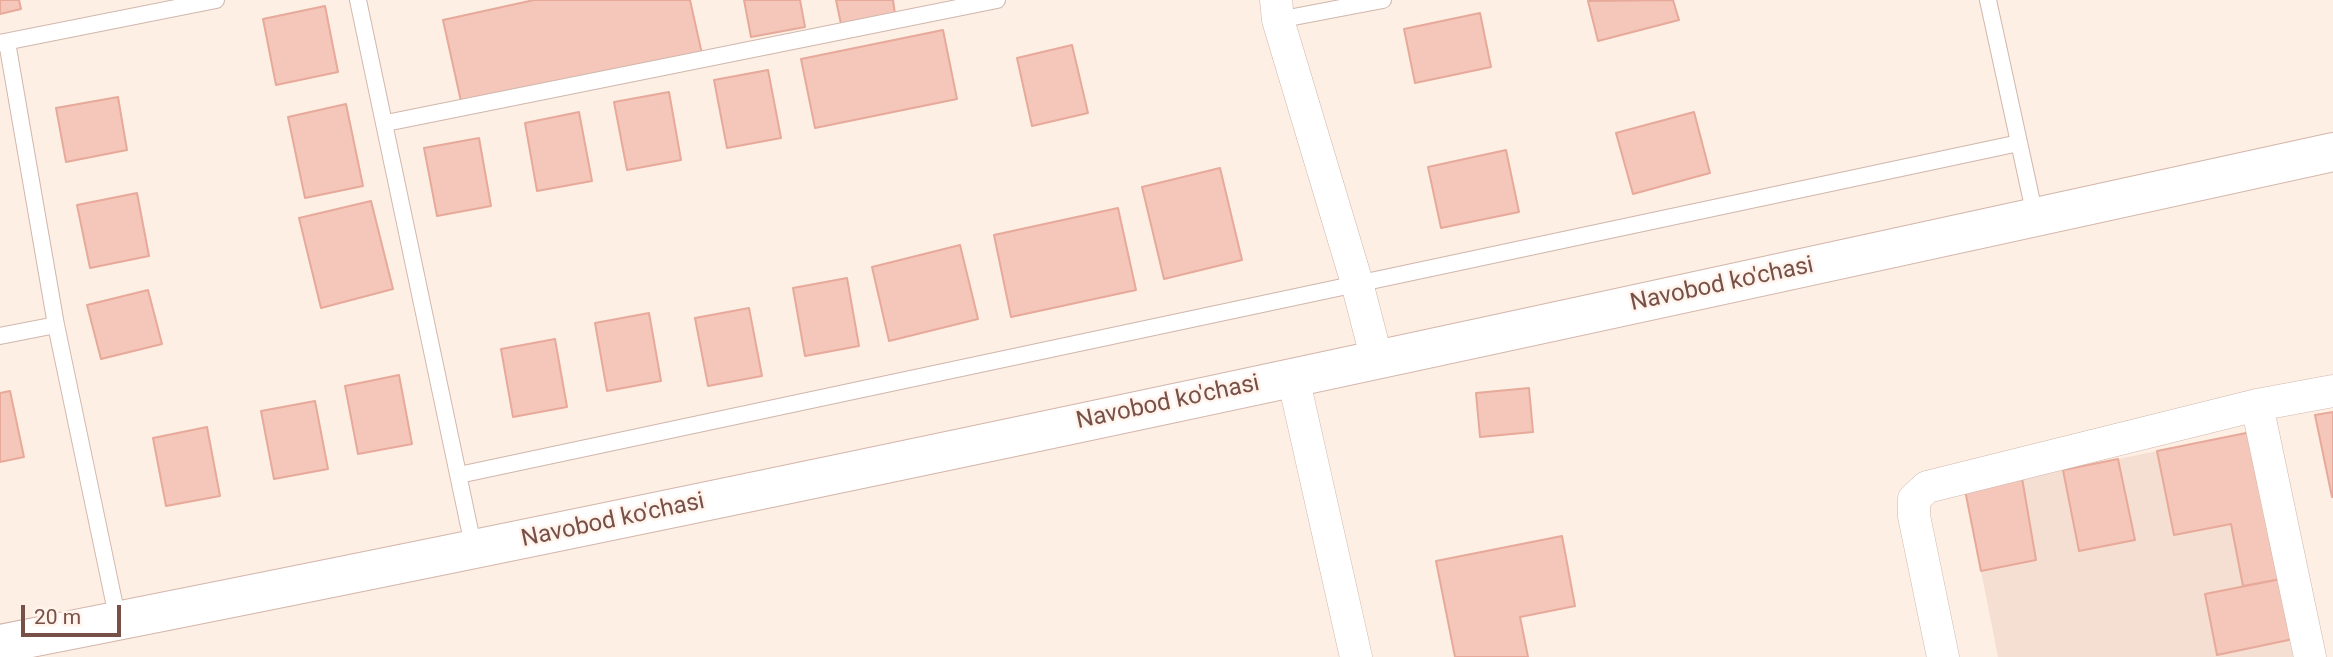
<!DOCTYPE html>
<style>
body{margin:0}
#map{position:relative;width:2333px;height:657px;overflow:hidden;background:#fdefe4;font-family:Roboto,sans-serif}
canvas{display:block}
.scale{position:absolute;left:21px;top:605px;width:100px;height:32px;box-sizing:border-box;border:4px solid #775048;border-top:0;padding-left:9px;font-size:21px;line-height:24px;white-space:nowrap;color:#775048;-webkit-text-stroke:5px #fff3eb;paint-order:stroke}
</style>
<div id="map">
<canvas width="2333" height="657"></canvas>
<div class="scale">20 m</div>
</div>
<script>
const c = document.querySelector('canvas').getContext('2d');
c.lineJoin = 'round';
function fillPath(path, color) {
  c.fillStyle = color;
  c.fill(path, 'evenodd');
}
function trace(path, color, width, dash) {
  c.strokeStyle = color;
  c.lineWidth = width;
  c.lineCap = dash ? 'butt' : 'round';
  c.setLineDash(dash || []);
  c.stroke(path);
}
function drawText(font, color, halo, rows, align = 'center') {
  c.font = font + ' Roboto,sans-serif';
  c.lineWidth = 5;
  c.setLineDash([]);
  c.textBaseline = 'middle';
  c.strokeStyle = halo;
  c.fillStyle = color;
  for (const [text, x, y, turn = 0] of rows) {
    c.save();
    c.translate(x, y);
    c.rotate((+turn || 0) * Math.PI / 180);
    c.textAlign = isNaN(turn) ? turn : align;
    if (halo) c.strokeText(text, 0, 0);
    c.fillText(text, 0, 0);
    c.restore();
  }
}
fillPath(new Path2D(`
 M2256,431l46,226h-304l-33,-167z`), '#f5dfd2');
const building = new Path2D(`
 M0,0h19l2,9 -21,5z
 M534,0h156l12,54 -240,52 -19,-86z
 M744,0h56l5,27 -54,10z
 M836,0h57l2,14 -54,10z
 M1673,0l6,20 -81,21 -10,-40z
 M325,6l13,66 -62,13 -13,-66z
 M1480,13l11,54 -76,16 -11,-54z
 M943,30l14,69 -142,29 -14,-69z
 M1072,45l16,68 -56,13 -15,-68z
 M768,70l13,68 -54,10 -13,-68z
 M669,92l12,68 -54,10 -13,-68z
 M118,97l9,53 -61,12 -10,-54z
 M346,104l17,82 -58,12 -17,-81z
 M579,112l13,69 -55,10 -12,-68z
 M1694,112l16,61 -77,21 -17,-61z
 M479,138l12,68 -54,10 -13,-68z
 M1506,150l13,62 -78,16 -13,-61z
 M1220,168l22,92 -78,19 -22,-92z
 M137,193l12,63 -59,12 -13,-63z
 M371,201l22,88 -72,19 -22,-90z
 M1118,208l18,82 -125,27 -17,-82z
 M960,245l18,74 -89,22 -17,-74z
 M847,278l12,68 -54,10 -12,-68z
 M148,290l14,54 -61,15 -14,-54z
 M749,308l13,68 -54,10 -13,-68z
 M649,313l12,68 -54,10 -12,-68z
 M555,339l12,68 -54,10 -12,-68z
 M399,375l13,69 -54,10 -13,-68z
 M1529,388l4,44 -53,5 -4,-44z
 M10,391l14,66 -24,5v-69z
 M315,401l13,68 -54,10 -13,-68z
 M2333,412v85h-1l-17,-82z
 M207,427l13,69 -54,10 -13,-68z
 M2256,431l30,147 -43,8 -12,-62 -57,11 -17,-84z
 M2118,459l17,81 -56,11 -16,-81z
 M2022,478l14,82 -55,11 -16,-81z
 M1562,536l13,70 -55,11 8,40h-73l-19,-96z
 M2286,578l12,60 -81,17 -12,-61z`);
fillPath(building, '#f4c7ba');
trace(building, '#e7a99a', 2);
const lane = new Path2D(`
 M358,0l116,550
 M1988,0l47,216
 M1278,20l105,-20
 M7,42l49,283 62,296
 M0,43l216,-43
 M386,123l611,-123
 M0,336l56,-11
 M459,475l1560,-332`);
const street = new Path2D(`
 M1276,0l2,20 79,263 20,77
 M1293,377l63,280
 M2257,405l53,252
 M1943,657l-29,-141v-17l13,-12 330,-82 76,-14`);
const secondary = new Path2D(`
 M0,644c780,-153 1557,-322 2333,-492`);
trace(lane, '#d1b6ac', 18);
trace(street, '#d1b6ac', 33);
trace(secondary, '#d4b5aa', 40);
trace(lane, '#fff', 16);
trace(street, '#fff', 32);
trace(secondary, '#fff', 38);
drawText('24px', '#775048', '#fff3eb', [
 ["Navobod ko'chasi",1722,285,-12],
 ["Navobod ko'chasi",1168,403,-12],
 ["Navobod ko'chasi",613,521,-12]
]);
</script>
